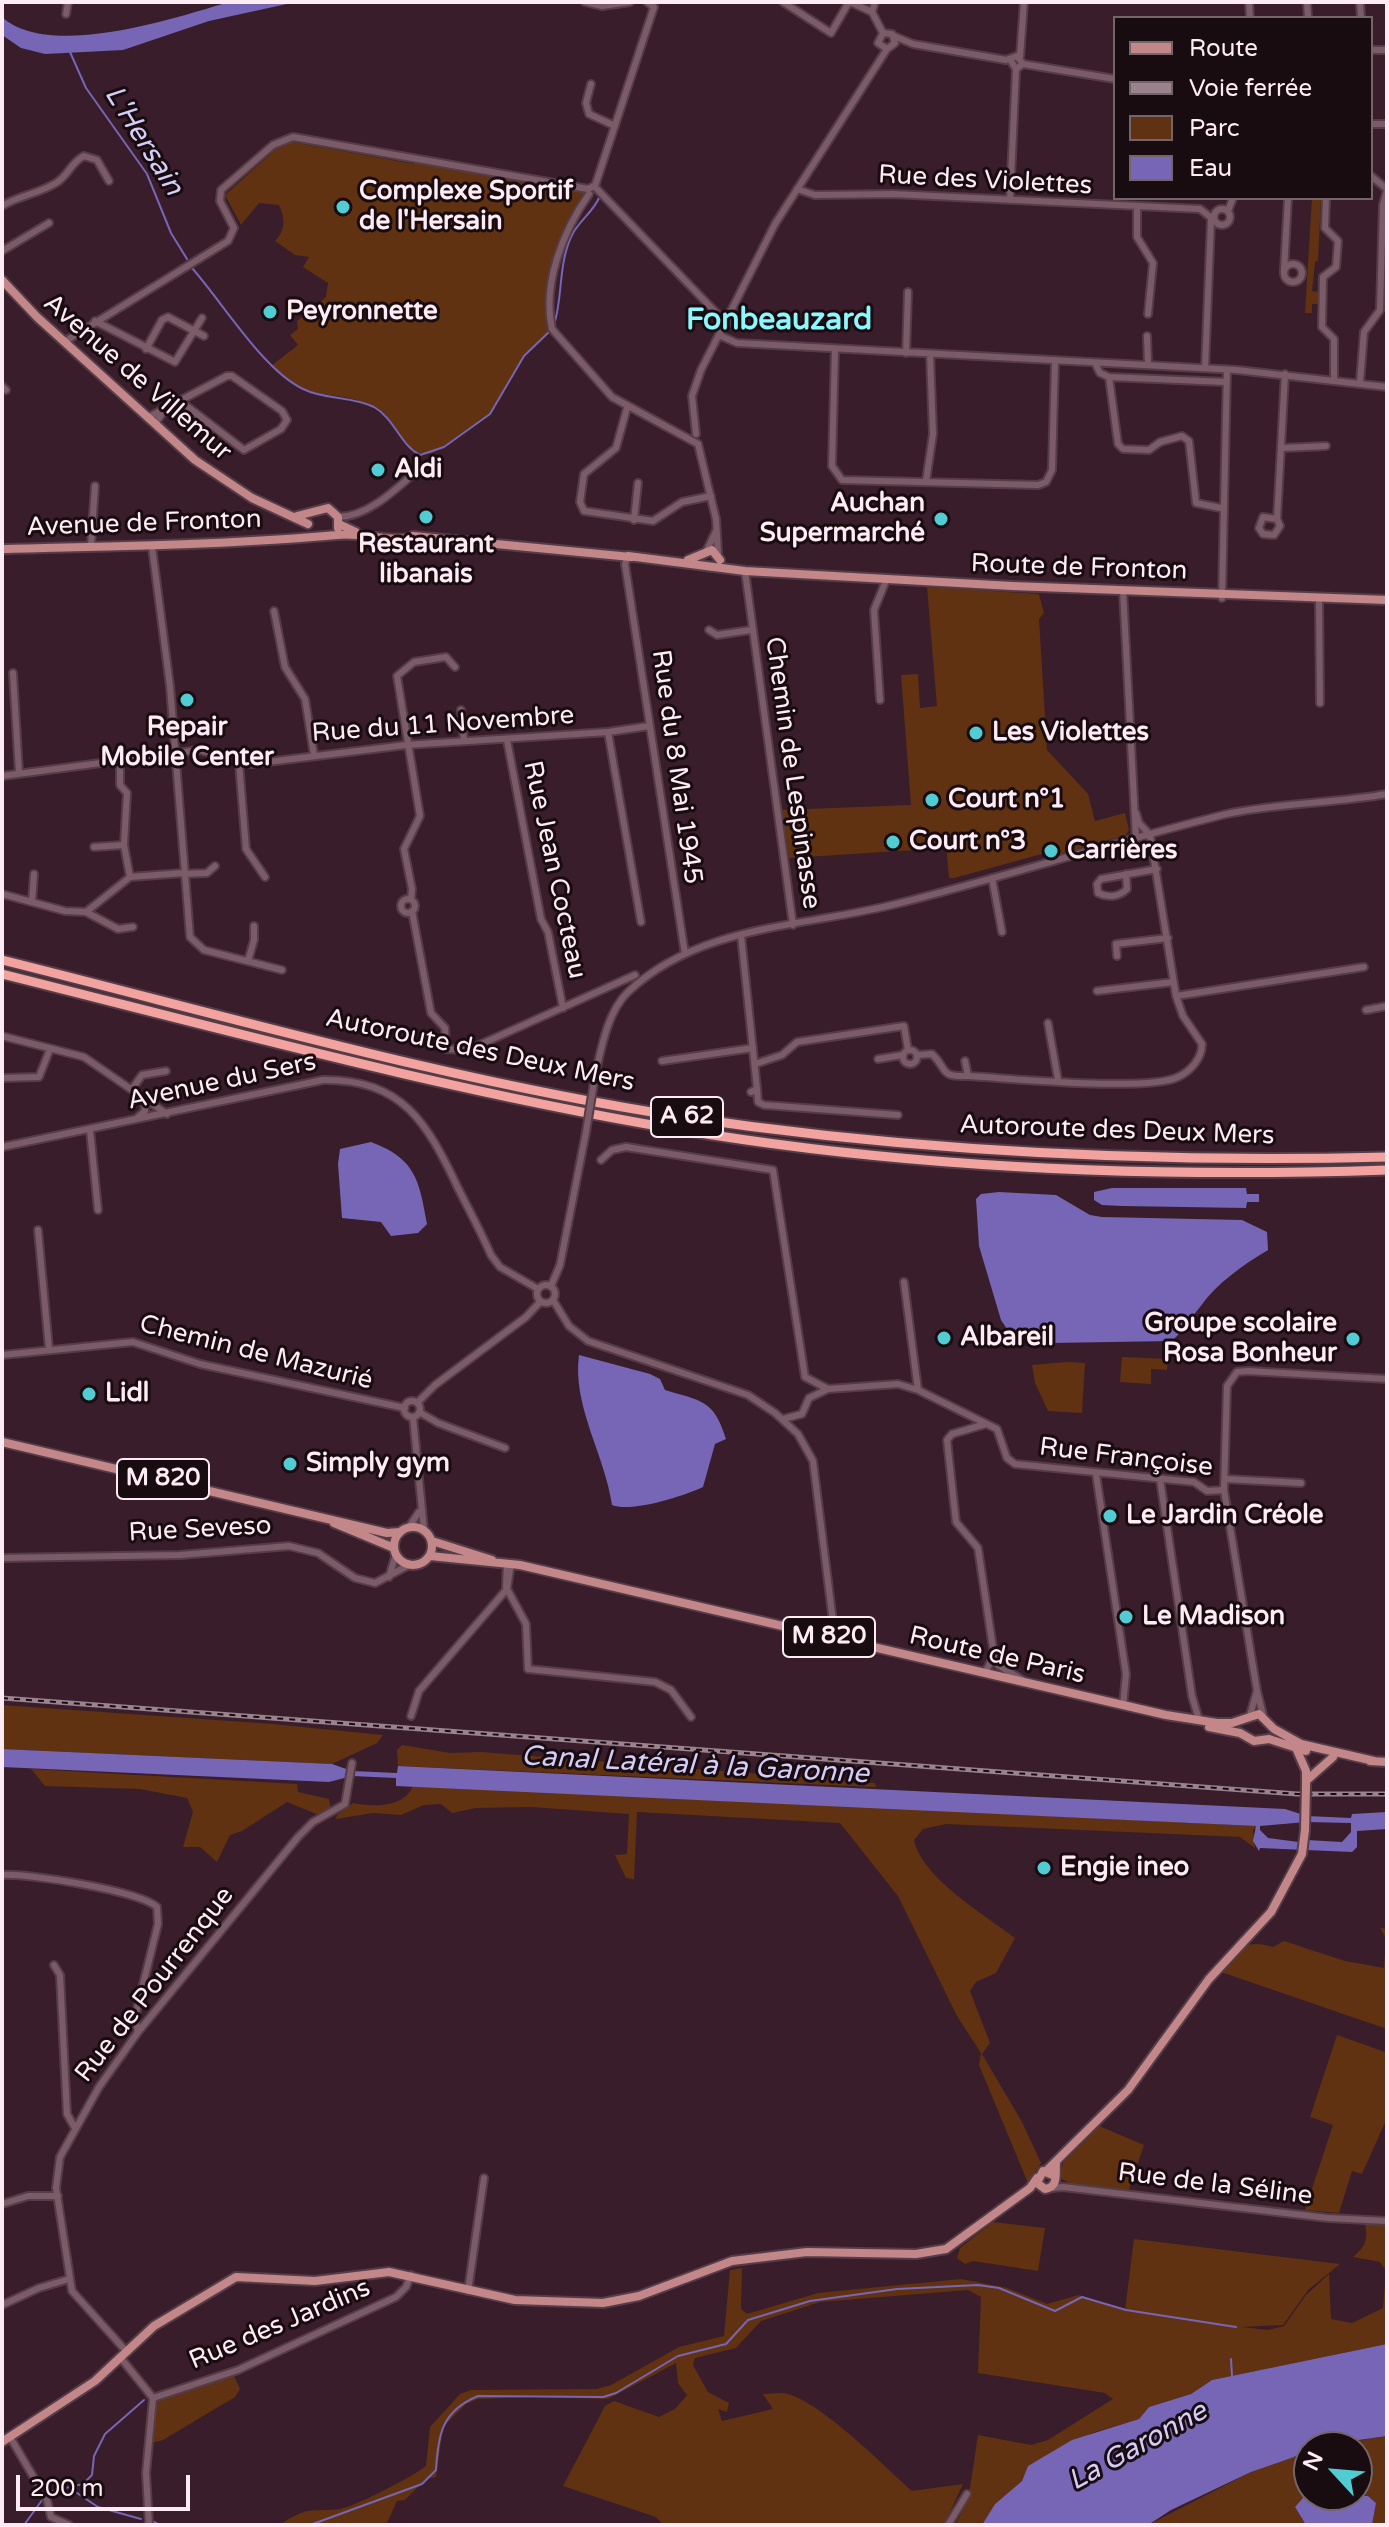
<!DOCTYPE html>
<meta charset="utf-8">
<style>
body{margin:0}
#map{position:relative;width:1389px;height:2527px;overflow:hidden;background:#391d2a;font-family:"Varela Round",sans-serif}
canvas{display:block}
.frame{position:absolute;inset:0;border:4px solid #ffebf3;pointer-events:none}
.legend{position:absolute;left:1113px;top:16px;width:260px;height:184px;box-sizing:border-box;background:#180c11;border:2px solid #74656b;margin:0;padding:10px 14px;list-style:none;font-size:24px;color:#ffebf3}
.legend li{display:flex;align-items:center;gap:16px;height:40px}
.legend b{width:40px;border:2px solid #74656b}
.north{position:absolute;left:1293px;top:2431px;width:80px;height:80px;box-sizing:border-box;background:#180c11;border:2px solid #74656b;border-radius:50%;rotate:296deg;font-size:22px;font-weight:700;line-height:32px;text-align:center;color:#ffebf3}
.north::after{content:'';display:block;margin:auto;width:28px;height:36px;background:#51ccd3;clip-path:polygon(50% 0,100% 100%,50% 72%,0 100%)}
.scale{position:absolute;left:16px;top:2475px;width:174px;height:36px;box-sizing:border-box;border:4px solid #ffebf3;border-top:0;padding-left:10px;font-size:24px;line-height:28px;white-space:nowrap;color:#ffebf3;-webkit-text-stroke:6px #180c11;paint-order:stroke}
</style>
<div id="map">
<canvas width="1389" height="2527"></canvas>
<div class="frame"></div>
<ul class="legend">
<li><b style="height:10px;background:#c38689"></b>Route</li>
<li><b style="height:10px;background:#9b838e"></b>Voie ferrée</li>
<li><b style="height:22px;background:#603211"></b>Parc</li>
<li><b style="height:22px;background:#7666b5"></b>Eau</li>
</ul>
<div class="north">N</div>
<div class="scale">200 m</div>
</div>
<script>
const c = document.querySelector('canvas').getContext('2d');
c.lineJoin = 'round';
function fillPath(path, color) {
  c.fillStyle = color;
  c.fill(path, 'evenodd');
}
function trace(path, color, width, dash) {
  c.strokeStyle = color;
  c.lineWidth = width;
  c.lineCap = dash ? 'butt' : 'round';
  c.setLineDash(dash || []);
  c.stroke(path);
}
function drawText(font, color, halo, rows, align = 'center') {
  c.font = font + ' "Varela Round",sans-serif';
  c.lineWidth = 6;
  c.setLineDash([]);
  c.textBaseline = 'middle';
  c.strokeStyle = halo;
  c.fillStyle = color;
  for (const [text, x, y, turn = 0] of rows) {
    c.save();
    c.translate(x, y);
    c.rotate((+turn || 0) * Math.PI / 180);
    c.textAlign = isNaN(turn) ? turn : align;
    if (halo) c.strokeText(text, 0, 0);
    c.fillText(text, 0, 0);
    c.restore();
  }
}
fillPath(new Path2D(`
 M292,142l122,22 2,-5 172,33c-23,45 -38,87 -36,137l-28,27 -34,58 -58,40 -16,-1c-16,-14 -23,-35 -42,-46 -38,-20 -64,-1 -103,-41l27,-21 -8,-10 8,-6 -1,-8 29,-24 2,-14 -25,-16 6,-10 -14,-2 -20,-14c11,-11 10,-23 4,-36l-20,-2 -18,22 -16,-30 51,-46z
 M1312,198h9l-3,63 -3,1 -3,29 8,1v12h-8v9h-7z
 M927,587l112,7 5,19 -5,6 8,131 41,44 7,27 30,-8 4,17 -3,5 -66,19 -2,-4 -9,2 -95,26h-5l-3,-34 -31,3v3l-126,8 -7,-48 129,-5 -10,-130 17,-1 2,34 17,-2z
 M1122,1357l46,2 -1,11 -16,-1v15l-31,-2z
 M1066,1362l19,1 -3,50 -34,-2 -13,-28 -3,-18z
 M2,1705l271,19 110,11 -6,8 -45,21 -330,-15z
 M402,1745l48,8 31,-1 394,31 1,4 -478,-21 -1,-16z
 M31,1769l266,15 1,8 31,7 2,11 -12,5 -32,-13 -45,29 -12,4 -13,27 -17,-15h-17l10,-35 -6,-14 -47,-9 -95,-3z
 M413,1785l844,41 -4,4 2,18 -15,-11 -294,-13 -23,5 -9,11c8,38 71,75 101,98l-19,35 -20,9 -6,9 20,52 -8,11 40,68 19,41 -13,20 -49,-118 2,-12 -24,-37 -59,-120 -58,-73 -203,-11 -3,67 -8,-1 -11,-23 12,-1 2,-40 -98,-7 -55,1 -24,5 -11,-9 -17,1 -23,10 -28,-2 -37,6 1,-4 16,-12c19,4 53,5 60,-18z
 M1380,1928l7,1v100l-166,-57c19,-22 21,-34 52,-25l11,-6 61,20 39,7 2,-30z
 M1337,2035l48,17 2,-5v71l-25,56 -10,-3 -13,42 -34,-3 28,-85 -23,-8z
 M1099,2126l45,19 -16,47 -55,-7 -13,-7 3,-15z
 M993,2222l52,6 -7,43 -65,-10 -8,3 -8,-6 3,-10z
 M1365,2223l22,2v119l-175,36 -21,14 -42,13 -10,12 -47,14 -64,33 -6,15 -27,23 -13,21h-27l13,-24 10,-66 53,10 17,-5 65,-41 -8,-6 -127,-20 3,-76 -13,-7 -148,12 -59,19 -25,27 -41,10 -2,7 15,27 21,11 -2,9 -9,-3 4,12 51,-12 -10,-15c8,0 18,-2 25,0 35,10 95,71 124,97l51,-7 -19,41h-281l-7,-8 -93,-31 42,-80 9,-5 45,16 16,-8 12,-14 -9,-12 -2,-20 -68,36 -77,-2 -53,2 -12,5 -23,23 -7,50 -10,2 -21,21 -8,1 -11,24h-106c26,-19 31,-13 60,-16 14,-2 74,-33 86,-43l4,-39 30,-33 11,-4 126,-1 14,-4 68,-38 45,-11 6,-66 12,-2 -1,41 6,5 71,-21 143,-14 46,9 40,16 32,-9 46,15 9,-71 206,25 -32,26 -25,35 -42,2 27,3 16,-4 22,-31 23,-21 2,45 21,4 31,-15 3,-37 -6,-9 -27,-5c13,-11 15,-17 12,-34z
 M234,2376l6,13 -5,8 -72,43 -12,3 2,-35 9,-11z
 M1387,2436v89h-15l4,-22 -8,-7 -11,-1v-48h-41z
 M1309,2450v41l-14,16 11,18h-158l103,-53z`), '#603211');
fillPath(new Path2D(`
 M229,2h67l-87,19 -86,29 -78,4 -24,-6 -19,-13v-18c47,43 173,1 227,-15z
 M371,1142c45,17 48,38 56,82l-9,9 -27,3 -10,-14 -39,-4 -4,-54 2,-15z
 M1112,1188h134l1,6h12v8h-12l-1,6 -124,-2 -20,-1 -8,-5v-8z
 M999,1192l57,3 34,20 12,2 140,3 25,12 1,18c-25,15 -51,33 -68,57 -10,12 -16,23 -28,34l-121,2 -42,-11 -8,-12 -22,-74 -3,-47 5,-5z
 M579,1355l71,19 10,5 5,11c37,11 49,10 61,49l-11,5 -12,43c-19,9 -72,26 -91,18 -7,-50 -40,-99 -33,-150z
 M2,1749l330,15 20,7 45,2 1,-7 887,43 22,7 44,2 1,-4 35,-2v17l-30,2v16l-5,5 -92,-4 -1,3 -6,-10 3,-15 -860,-40v-8l-44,-2 -23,6 -327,-15zM1306,1822l45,1v9l-9,10 -35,-2 -1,3 -38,-5 -8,-8v-4z
 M1387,2344v92l-78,11 -15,10 -43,15 -80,38 -23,15h-166l13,-21 27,-23 6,-15 44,-26 67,-21 10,-12 42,-13 21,-14z
 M1309,2491v4l59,1 8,7 -4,22h-66l-11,-18z`), '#7666b5');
trace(new Path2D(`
 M70,52l16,36 61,86 24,59 16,26
 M192,268c31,35 71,102 111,121 22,11 49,7 71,18 21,12 26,38 46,48l24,-8 46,-33 34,-58 27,-26
 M554,325c9,-28 4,-59 17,-88 7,-16 22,-24 29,-41
 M1231,2359l1,17
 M71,2489l27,18 43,12
 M154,2522l6,3
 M24,2525l24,-33 35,-8 9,-9 2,-19 11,-22 39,-34
 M310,2525l112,-41 14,-14c2,-36 6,-59 42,-74l125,1 13,-4 62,-37 48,-12 22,-24 62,-19 87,-12 81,-4 21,3 56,23 27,-14 44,13 110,17`), '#7666b5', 2);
const minor = new Path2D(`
 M585,2l17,4 28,-4
 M783,2l48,31 18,-31
 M850,2l22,10
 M875,2l-3,10 11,21
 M1249,2l1,16
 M1307,2l1,16
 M1360,2l1,16
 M66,14l2,-12
 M883,33l-5,10 9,6
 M894,36l19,8 93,16 11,-4 6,8 -7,5 -5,-8
 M1374,50h13
 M1020,57l4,-55
 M1023,64l92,15
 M591,84l-5,19 3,11 26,12
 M1371,124h16
 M1371,176l16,13
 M595,186l59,-179 -7,-5
 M797,189l18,6 78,-1 307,15 14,11
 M589,194c-26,37 -47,90 -37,135l60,68 86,47
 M1326,198l-1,30 13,13 -2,26 -13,10 -1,50 12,12v40
 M1010,199l6,-130
 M2,206c18,-11 36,-12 54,-23 13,-8 15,-21 28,-27l13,4 12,21
 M1214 217a8 8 0 1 1 16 0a8 8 0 1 1-16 0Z
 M1137,209v28l16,26 -5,51
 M1228,211l5,-13
 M2,251l47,-28
 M1284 273a9 9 0 1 1 18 0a9 9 0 1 1-18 0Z
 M1284,271l4,-73
 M95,321l80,41 27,-44
 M721,336l16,7 500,27 150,17
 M1147,336l1,29
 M64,342l164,-101 6,-13 -14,-27 1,-11 52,-45 20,-8 295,52 6,-3 133,138
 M146,349l16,-29 6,-3 36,19
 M835,349l-3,117 10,14 196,5 8,-3 6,-12 3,-109
 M906,353l2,-61
 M1095,363l5,10 9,4 117,5
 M1205,368l6,-147
 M1109,377l9,67 5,5 26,1 11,-8 22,-6 7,5 7,62 25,5
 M1360,382l4,-50 16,-22 3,-105 4,-15
 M2,386l4,4
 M627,408l-11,40 -32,26 -4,28 4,9 69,10 29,-19 29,-6
 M147,418l80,-42h5l50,35 5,9 -6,9 -37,21 -64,-49
 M155,424l11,-16
 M696,434l-4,-38 9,-26 74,-146 112,-175 8,-6 -3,-9 -9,-1
 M698,444l18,75 2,34
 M1282,448l44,-2
 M926,481l7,-47 -3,-80
 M338,517c31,0 60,-30 82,-49
 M1277,519l-14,-2 -4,11 4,6 11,1 6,-9 -3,-7 8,-145
 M634,520l4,-37
 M91,545l4,-59
 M152,547l18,139 20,251 14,13 78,20
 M706,552l10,-21
 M628,556l-3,8 60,390
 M745,571l48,354
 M1123,590l13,249
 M1222,598l5,-228
 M1319,598l1,105
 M274,611l11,56 20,32 9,56
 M709,630l8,5 34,-5
 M13,673l6,100
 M880,700l-6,-90 13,-32
 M461,710l3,31
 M608,732l33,190
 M507,740l34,179 7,13 15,76
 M120,761v24l7,8 -3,52 6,32
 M239,763l7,86 19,28
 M2,776l198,-26 51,14 155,-19 202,-13 41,-6
 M94,847l30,-2
 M183,874l24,-1 8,-7
 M1126,874l1,15c-8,8 -19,9 -29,4l-1,-9 4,-5 56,-10
 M992,878l10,54
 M2,894l63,17 21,1 44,-35 53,-4
 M411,899l1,-10 -8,-40 16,-33 -23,-140 17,-14 32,-5 9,10
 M401 906a7 7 0 1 1 14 0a7 7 0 1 1-14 0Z
 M32,902l2,-28
 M412,911l19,102 14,15 1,21 22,1 167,-75
 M86,912l32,17 15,-2
 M741,935l16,154 -6,3
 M1117,956l-1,-12 52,-6
 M248,961l6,-21v-14
 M1097,991l77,-9
 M1176,996l188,-29
 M1366,1010l21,-4
 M1048,1023l10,57
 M2,1036l82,21 83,57
 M903 1057a7 7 0 1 1 14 0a7 7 0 1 1-14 0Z
 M917,1055l15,-1c17,16 6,23 36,22
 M878,1059l25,-4
 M662,1061l91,-13
 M965,1061l3,15c41,2 179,16 210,1 13,-6 24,-19 24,-33l-19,-28 -7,-20 -26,-161 -11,-12 -3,-10
 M755,1064l27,-9 15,-13 107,-16 4,24
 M595,1076c6,-26 12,-64 33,-84 72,-68 177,-65 268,-88 112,-28 223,-64 335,-91 52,-10 104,-10 156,-19
 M2,1078l37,-1 11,-28
 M132,1089l10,-14 24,-4
 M757,1089l1,13 6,3 134,10
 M136,1119l9,-8 -1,-12
 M90,1130l8,80
 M2,1147l321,-67c80,-1 104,43 135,108 11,22 23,44 33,67l9,12 38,22
 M601,1160l11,-10 14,-3 147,23 32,207 23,12
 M38,1230l11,119
 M904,1282l14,108
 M537 1294a9 9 0 1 1 18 0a9 9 0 1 1-18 0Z
 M551,1286l9,-21 26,-133
 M553,1300l16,26 19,15 160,54 27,18 23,21 15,27 22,177
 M2,1355l131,-13 67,22 205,44
 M404 1409a8 8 0 1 1 16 0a8 8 0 1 1-16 0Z
 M417,1403l18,-18 91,-68 14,-15
 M419,1412l19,11 67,25
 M413,1417l11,113
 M783,1419l19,-5 7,-16 19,-9 70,-5 20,6 79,39 10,29 8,6 179,18 13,9 17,-1
 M986,1424l-34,10 -5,6 9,82 22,26 16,107
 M1096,1474l30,200 -3,32
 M1160,1479l32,217 7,24
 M1225,1479l76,4
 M409,1527l10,-15
 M2,1558l178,-3 109,-9 29,7 37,25 20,5 34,-18
 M507,1564l-1,23 20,37 2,45 127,13 16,8 20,27
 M389,1577l7,-23
 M985,1673l9,-18 4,10 26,16
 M1257,1691l-33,-201 3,-104 10,-14 11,-1 139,8
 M1250,1715l7,-24 6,24
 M411,1716l8,-25 88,-102 4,-26
 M2,1875c27,-2 137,16 155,32l1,17 -23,93 3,15
 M54,1965l6,10 7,139 8,14
 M1051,2188l12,-1 265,31 59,3
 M2,2204l26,-8h30
 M468,2291l16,-113
 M2,2305l37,-17 30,-9
 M126,2351l-54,-60 -16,-103 4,-31 39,-70 39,-55 160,-195 15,-15 32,-18 7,-41
 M120,2357l33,41
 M153,2398l85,-28 158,-73 10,-10 5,-12
 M10,2437l37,63 4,17 18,8
 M149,2525l-3,-52 7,-75
 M948,2525l19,-31`);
const major = new Path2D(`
 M2,280l35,37 158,143 57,38 56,26
 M297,516l31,-8 10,9v11
 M339,524l17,8
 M413,536l218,21
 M2,549c111,-3 226,-4 335,-14 25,-3 54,8 79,2
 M628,556l117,15 267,15 375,14
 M688,560l24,-10 8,10
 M2,1442l385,91 13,-1
 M334,1523l60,25
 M394 1546a19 19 0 1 1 38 0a19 19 0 1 1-38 0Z
 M432,1541l60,19
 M430,1556l90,9 646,150 51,8h15l27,-9 15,15 27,15 73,17
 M1209,1727l31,6 14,8 15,-2 37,12
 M1296,1748l10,23v14
 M1370,1761l17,1
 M1307,1780l26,-23
 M1046,2171l82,-81 81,-111 62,-67 31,-58 3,-24
 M1055,2176l-12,-5 -6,12 8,6c14,-2 10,-15 11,-26
 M2,2442l93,-61 59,-55 82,-49 79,4 74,-9 126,28 88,3 36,-7 93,-35 75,-9 109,2 30,-5 84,-61 7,-10`);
const highway = new Path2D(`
 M2,960c225,56 451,122 681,157 234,35 468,46 704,40
 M2,974c224,56 447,117 674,155 235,40 474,49 711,41`);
trace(minor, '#553d48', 10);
trace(major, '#553d48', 12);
trace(highway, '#553d48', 13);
trace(minor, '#7c5b69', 6);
trace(major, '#c38689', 8);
trace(highway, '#f2a39f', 9);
const rail = new Path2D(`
 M2,1698l1295,96h90`);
trace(rail, '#9b838e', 5);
trace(rail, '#180c11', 2, [6]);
const minorBridge = new Path2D(`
 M586,1132l9,-56`);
const majorBridge = new Path2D(`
 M1305,1830l1,-45`);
trace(minorBridge, '#553d48', 10, []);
trace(majorBridge, '#553d48', 12, []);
trace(minorBridge, '#7c5b69', 6);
trace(majorBridge, '#c38689', 8);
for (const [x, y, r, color] of [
 [343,207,8,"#51ccd3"],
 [270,312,8,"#51ccd3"],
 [378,470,8,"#51ccd3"],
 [426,517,8,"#51ccd3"],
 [941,519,8,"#51ccd3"],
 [187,700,8,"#51ccd3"],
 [976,733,8,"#51ccd3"],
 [932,800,8,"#51ccd3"],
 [893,842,8,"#51ccd3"],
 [1051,851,8,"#51ccd3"],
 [944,1338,8,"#51ccd3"],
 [1353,1339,8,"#51ccd3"],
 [89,1394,8,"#51ccd3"],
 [290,1464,8,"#51ccd3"],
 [1110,1516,8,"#51ccd3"],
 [1126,1617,8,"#51ccd3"],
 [1044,1868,8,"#51ccd3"]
]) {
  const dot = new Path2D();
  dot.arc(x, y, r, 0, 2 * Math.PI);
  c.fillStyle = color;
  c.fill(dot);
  trace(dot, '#180c11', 3);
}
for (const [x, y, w] of [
 [687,1117,72],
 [163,1479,92],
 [829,1637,92]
]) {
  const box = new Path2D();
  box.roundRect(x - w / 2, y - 20, w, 40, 6);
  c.fillStyle = '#180c11';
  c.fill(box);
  trace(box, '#ffebf3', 2);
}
drawText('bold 24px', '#ffebf3', null, [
 ["A 62",687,1117],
 ["M 820",163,1479],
 ["M 820",829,1637]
]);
drawText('26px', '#ffebf3', '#180c11', [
 ["Rue des Violettes",985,181,3],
 ["Avenue de Villemur",137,378,41],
 ["Avenue de Fronton",144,524,-2],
 ["Route de Fronton",1079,568,2],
 ["Rue du 11 Novembre",443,725,-4],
 ["Rue du 8 Mai 1945",676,767,82],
 ["Chemin de Lespinasse",792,773,82],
 ["Rue Jean Cocteau",554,870,78],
 ["Autoroute des Deux Mers",480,1051,12],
 ["Avenue du Sers",222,1082,-12],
 ["Autoroute des Deux Mers",1117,1131,2],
 ["Chemin de Mazurié",256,1353,14],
 ["Rue Françoise",1126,1458,7],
 ["Rue Seveso",200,1530,-3],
 ["Route de Paris",997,1656,13],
 ["Rue de Pourrenque",155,1985,-52],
 ["Rue de la Séline",1215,2185,7],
 ["Rue des Jardins",280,2325,-23]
]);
drawText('bold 26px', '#ffebf3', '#180c11', [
 ["Complexe Sportif",359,192],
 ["de l'Hersain",359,222],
 ["Peyronnette",286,312],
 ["Aldi",394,470],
 ["Auchan",925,504,"right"],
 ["Supermarché",925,534,"right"],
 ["Restaurant",426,545,"center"],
 ["libanais",426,575,"center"],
 ["Repair",187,728,"center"],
 ["Mobile Center",187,758,"center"],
 ["Les Violettes",992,733],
 ["Court n°1",948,800],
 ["Court n°3",909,842],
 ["Carrières",1067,851],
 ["Groupe scolaire",1337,1324,"right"],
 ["Rosa Bonheur",1337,1354,"right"],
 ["Albareil",960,1338],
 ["Lidl",105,1394],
 ["Simply gym",306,1464],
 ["Le Jardin Créole",1126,1516],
 ["Le Madison",1142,1617],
 ["Engie ineo",1060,1868]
], 'left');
drawText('italic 28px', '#d3cdf8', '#180c11', [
 ["L'Hersain",143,141,58],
 ["Canal Latéral à la Garonne",695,1766,3],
 ["La Garonne",1138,2447,-29]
]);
drawText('bold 30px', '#8cf8fe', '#180c11', [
 ["Fonbeauzard",779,321]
]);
</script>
